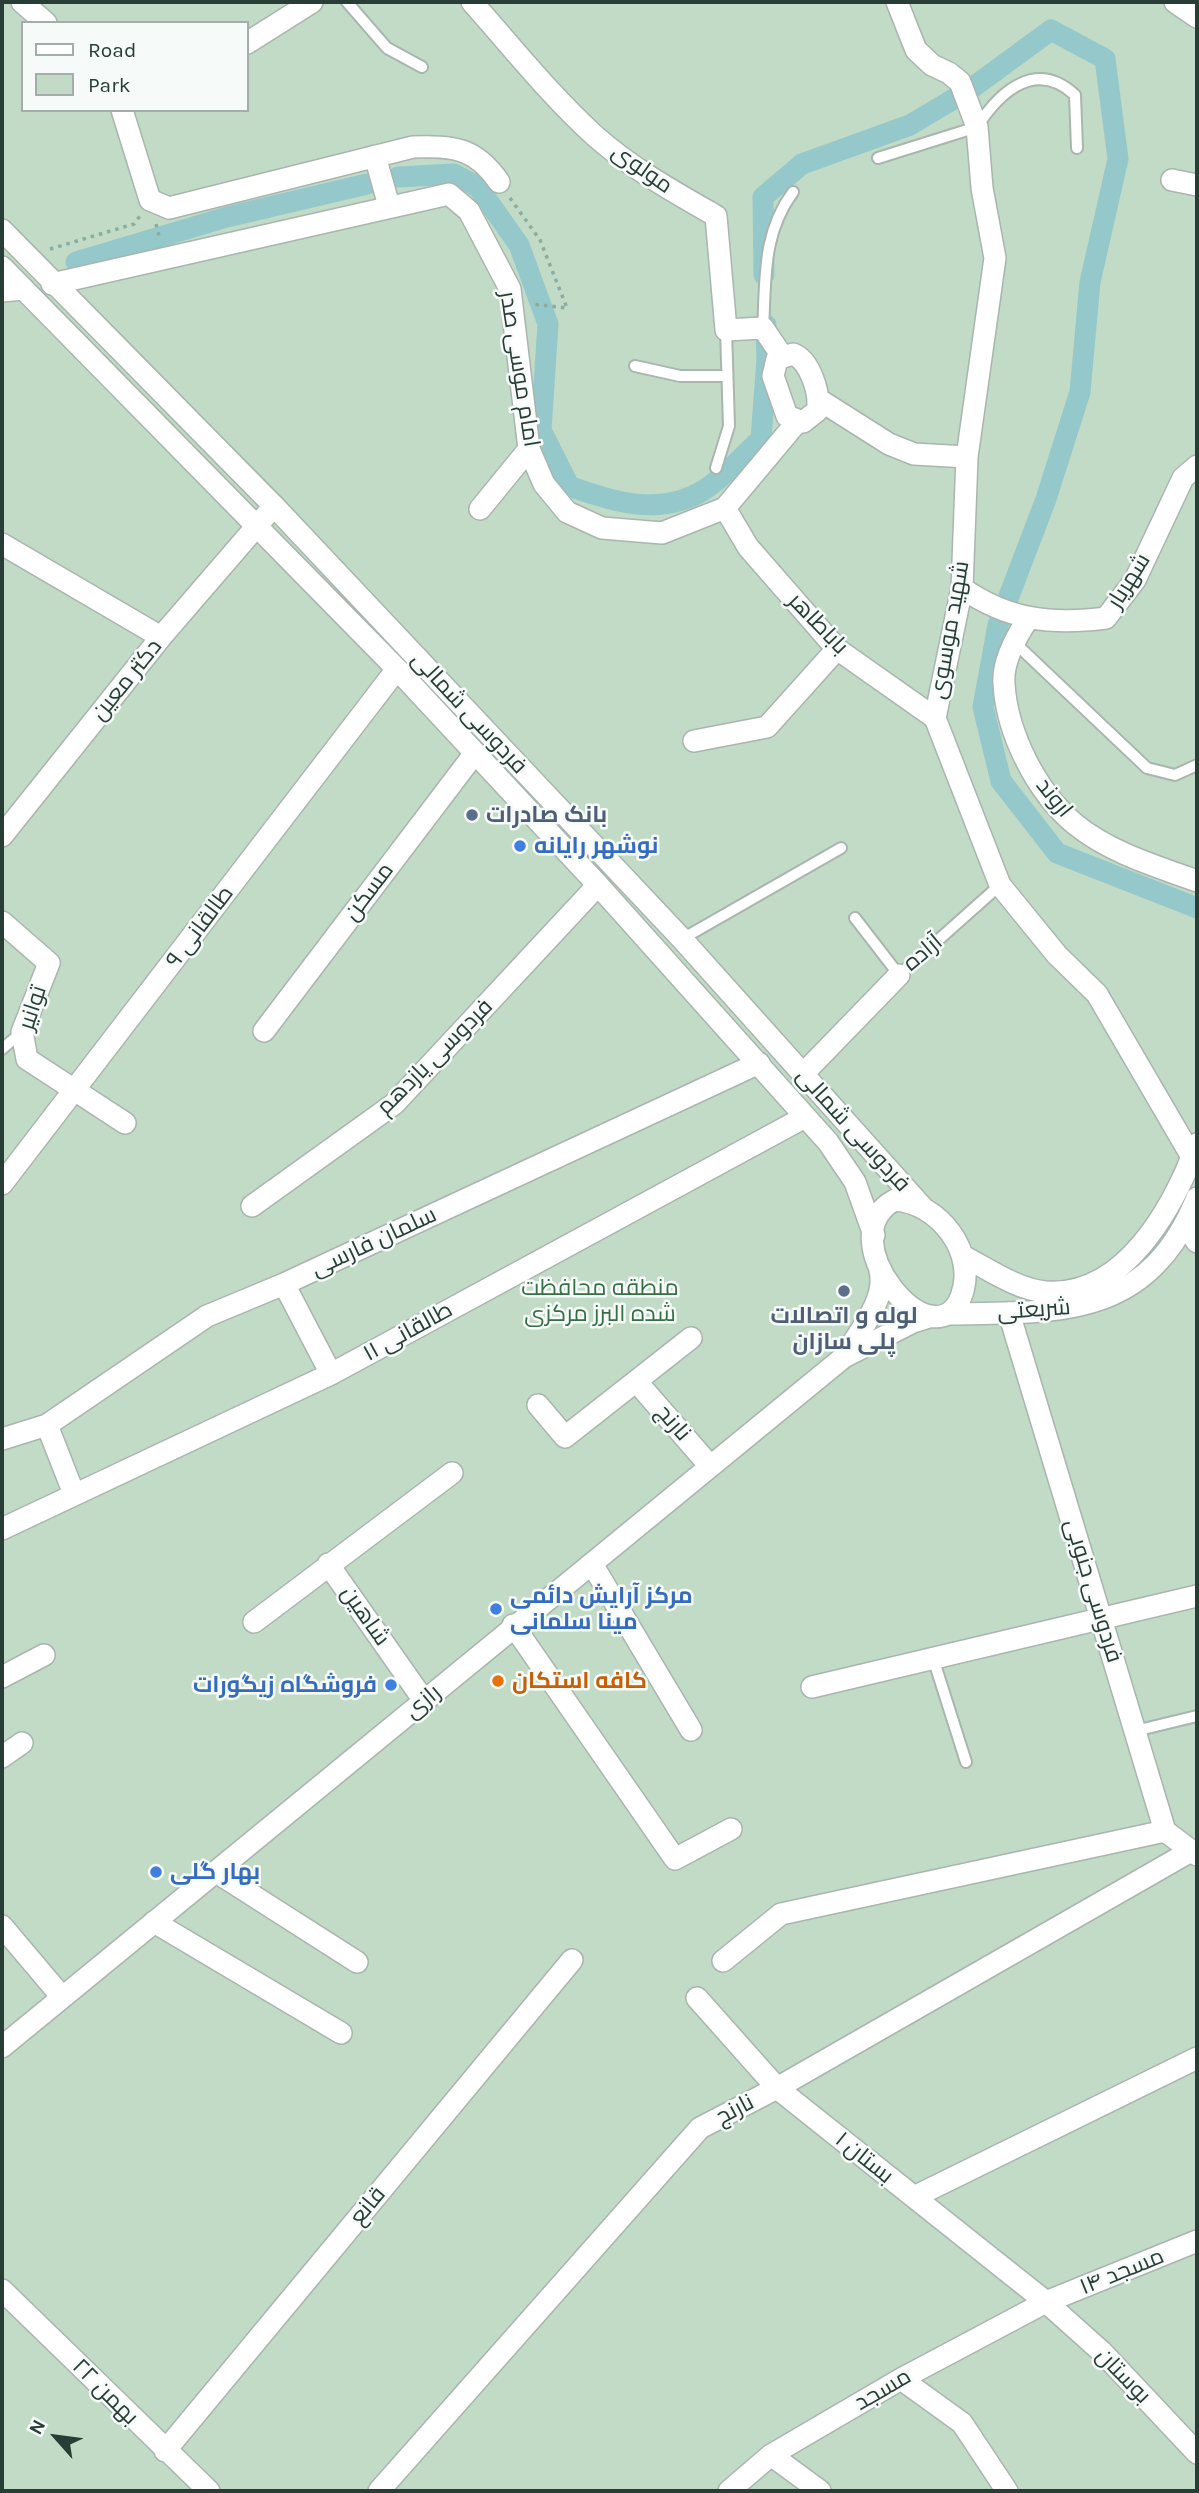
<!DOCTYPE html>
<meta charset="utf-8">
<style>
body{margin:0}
#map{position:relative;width:1199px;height:2493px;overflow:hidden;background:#e6ede9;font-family:Karla,sans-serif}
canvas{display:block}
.frame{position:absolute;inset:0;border:4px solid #273d35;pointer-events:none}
.legend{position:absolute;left:21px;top:21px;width:228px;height:91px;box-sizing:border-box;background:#f6faf8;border:2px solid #a3aeaa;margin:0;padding:9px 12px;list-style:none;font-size:21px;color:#273d35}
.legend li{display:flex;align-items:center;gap:14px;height:35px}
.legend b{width:35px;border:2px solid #a3aeaa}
.north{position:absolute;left:21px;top:2402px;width:70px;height:70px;-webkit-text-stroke:5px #f6faf8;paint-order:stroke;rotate:298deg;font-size:19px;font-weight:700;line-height:28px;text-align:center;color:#273d35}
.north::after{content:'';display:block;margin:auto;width:24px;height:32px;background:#273d35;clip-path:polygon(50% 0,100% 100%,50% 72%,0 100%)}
</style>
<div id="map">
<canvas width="1199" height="2493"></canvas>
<div class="frame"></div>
<ul class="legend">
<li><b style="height:9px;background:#fff"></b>Road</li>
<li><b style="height:19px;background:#c2dbc6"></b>Park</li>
</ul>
<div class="north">N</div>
</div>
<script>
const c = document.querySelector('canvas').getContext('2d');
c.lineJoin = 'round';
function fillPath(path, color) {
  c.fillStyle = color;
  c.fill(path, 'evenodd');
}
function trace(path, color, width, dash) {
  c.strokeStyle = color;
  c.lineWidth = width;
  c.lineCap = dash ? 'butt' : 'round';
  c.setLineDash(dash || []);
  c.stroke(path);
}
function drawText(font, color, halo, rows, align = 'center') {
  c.font = font + ' Karla,Cairo,sans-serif';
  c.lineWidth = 5;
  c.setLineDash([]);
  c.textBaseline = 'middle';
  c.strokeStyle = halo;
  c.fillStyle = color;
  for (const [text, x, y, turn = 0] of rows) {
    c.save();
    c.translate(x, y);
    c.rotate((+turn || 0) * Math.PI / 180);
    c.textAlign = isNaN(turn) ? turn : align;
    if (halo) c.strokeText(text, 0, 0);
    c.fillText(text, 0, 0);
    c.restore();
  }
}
fillPath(new Path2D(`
 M2,2h1195v2489h-1195zM23,23h224v87h-224z`), '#c2dbc6');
trace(new Path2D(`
 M398,177l56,-3 24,13 41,58 29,79 -7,106 28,56c44,16 91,31 135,4 21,-13 39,-35 57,-51l6,-80 -1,-34
 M76,262l151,-45 140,-33
 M764,275l-1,-78 39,-33 108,-39 62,-37 79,-58 54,29 13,100 -28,123 -10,110 -34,107 -48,126 -15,82 18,74 56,72 140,55`), '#95c8cb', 21);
const service = new Path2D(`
 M347,2l40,46 35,19
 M878,158l99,-31c23,-36 59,-68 98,-32l2,53
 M763,328c3,-50 -1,-94 30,-136
 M635,366l45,10h47
 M716,468l13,-42 -3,-96
 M1014,642l133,126 28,7 22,-10
 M855,918l44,57 101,-90
 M682,939l159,-91
 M2,1049l20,-17
 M933,1658l33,104
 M1135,1731l62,-15`);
const minor = new Path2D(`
 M22,2l24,21
 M472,2c40,45 78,93 123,134 36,32 79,56 121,80l10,114 37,-2 19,28
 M897,2l19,48 16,15 17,8 11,9 17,45 5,61 13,70 -28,199 -5,131 -27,130 65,167 57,70 40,39 95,163
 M1175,2l22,15
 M247,43l65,-41
 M122,110l28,90 19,8 244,-61c40,-1 62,0 86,35
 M375,156l14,50
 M1172,180l25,5
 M52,284l397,-90 20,17 41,78 19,160 15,35 23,28 35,16 60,5 63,-25 72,-86
 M2,291l21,-2
 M793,354c17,6 28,41 24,57l-14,11 -16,-6 -14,-40 4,-17z
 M818,399l71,45 25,10 53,3
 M725,508l23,39 89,102 98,69
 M480,509l49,-60
 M2,544l159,93
 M962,588c46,32 89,37 144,30l29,-38 48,-102 14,-12
 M1028,619c-12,18 -26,43 -24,65 3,50 33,109 72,141 35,28 80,41 121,56
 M694,741l73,-14 70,-78
 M2,836l159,-199 113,-131
 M2,922l47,41 -27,69 5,27 98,64
 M264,1031l211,-278
 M803,1074l96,-99
 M2,1184l395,-515
 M252,1206l142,-102 204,-219
 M1186,1226l11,16
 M284,1284l47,90
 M1009,1313l156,518 32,24
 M636,1381l74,85
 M538,1405l27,32 126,-99
 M47,1425l27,69
 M2,1439l45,-14 160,-109 77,-32 475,-221
 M2,1529l329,-155 474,-257
 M328,1564l97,138
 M592,1564l99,166
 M254,1622l198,-149
 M513,1625l162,234 56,-30
 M2,1677l42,-22
 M812,1687l385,-91
 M2,1757l20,-14
 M216,1872l141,90
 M154,1922l187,111
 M2,1926l60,71
 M723,1961l58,-47 384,-83
 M697,1998l80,90 269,214 56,50 95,101
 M914,2197l283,-139
 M2,2290l207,201
 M901,2379l61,44 45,68
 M165,2451l407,-491
 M771,2455l49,36
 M379,2491l321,-363 77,-40 414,-237
 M729,2491l42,-36 130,-76 145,-77 151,-61`);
const tertiary = new Path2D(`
 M2,230l272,276 408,433 242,270
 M2,267l395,402 201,216 230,257 27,40 19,53
 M895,1200c44,3 83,53 66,97 -28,69 -135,-62 -66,-97z
 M963,1256c25,13 55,34 83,36 79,6 128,-86 151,-148
 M947,1314c112,-2 200,6 250,-116
 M845,1355c14,-23 42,-56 35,-84
 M2,2047l842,-690 69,-35 19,-6`);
trace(service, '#a9b5af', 14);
trace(minor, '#a9b5af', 24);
trace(tertiary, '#a9b5af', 24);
trace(new Path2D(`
 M510,198l30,42 27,68 -35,-4
 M156,224l4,16
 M50,249l84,-25 6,-8`), '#8aad9f', 3.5, [3.5, 5]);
trace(service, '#fff', 10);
trace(minor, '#fff', 21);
trace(tertiary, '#fff', 21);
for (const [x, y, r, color] of [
 [472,815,7,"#5c6f8a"],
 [520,846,7,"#3f7fe0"],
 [844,1291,7,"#5c6f8a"],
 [496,1609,7,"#3f7fe0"],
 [498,1681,7,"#e8710a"],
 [391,1685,7,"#3f7fe0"],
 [156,1872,7,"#3f7fe0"]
]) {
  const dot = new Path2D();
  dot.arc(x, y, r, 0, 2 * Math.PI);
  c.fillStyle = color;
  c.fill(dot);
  trace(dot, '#f6faf8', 2.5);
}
drawText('23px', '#273d35', '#f6faf8', [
 ["مولوی",642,169,35],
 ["امام موسی صدر",519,369,81],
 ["شهریار",1129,581,-58],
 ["باباطاهر",818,624,46],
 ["شهید موسوی",950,630,-80],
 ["دکتر معین",127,680,-51],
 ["فردوسی شمالی",469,713,47],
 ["اروند",1054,798,51],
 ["مسکن",369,892,-53],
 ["طالقانی ۹",200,927,-53],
 ["آزاده",923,953,-40],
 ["توانیر",33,1008,-72],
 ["فردوسی یازدهم",435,1057,-45],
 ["فردوسی شمالی",853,1130,48],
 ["سلمان فارسی",374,1242,-25],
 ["شریعتی",1034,1310,-4],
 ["طالقانی ۱۱",408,1332,-29],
 ["نارنج",673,1423,49],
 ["فردوسی جنوبی",1093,1591,73],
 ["شاهین",365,1616,55],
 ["رازی",423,1702,-40],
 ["نارنج",735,2110,-28],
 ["بستان ۱",864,2158,39],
 ["قانع",368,2206,-50],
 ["مسجد ۱۴",1122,2272,-22],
 ["بوستان",1123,2376,46],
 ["مسجد",883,2390,-30],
 ["۲۲ بهمن",105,2392,45]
]);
drawText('bold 23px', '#4e5e75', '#f6faf8', [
 ["بانک صادرات",486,815],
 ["لوله و اتصالات",844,1316,"center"],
 ["پلی سازان",844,1342,"center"]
], 'left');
drawText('bold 23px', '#366cbe', '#f6faf8', [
 ["نوشهر رایانه",534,846],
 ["مرکز آرایش دائمی",510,1596],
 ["مینا سلمانی",510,1622],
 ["فروشگاه زیگورات",377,1685,"right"],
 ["بهار گلی",170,1872]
], 'left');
drawText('23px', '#366f46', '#f6faf8', [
 ["منطقه محافظت",600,1288],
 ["شده البرز مرکزی",600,1314]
]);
drawText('bold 23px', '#c56008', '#f6faf8', [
 ["کافه استکان",512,1681]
], 'left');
</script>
